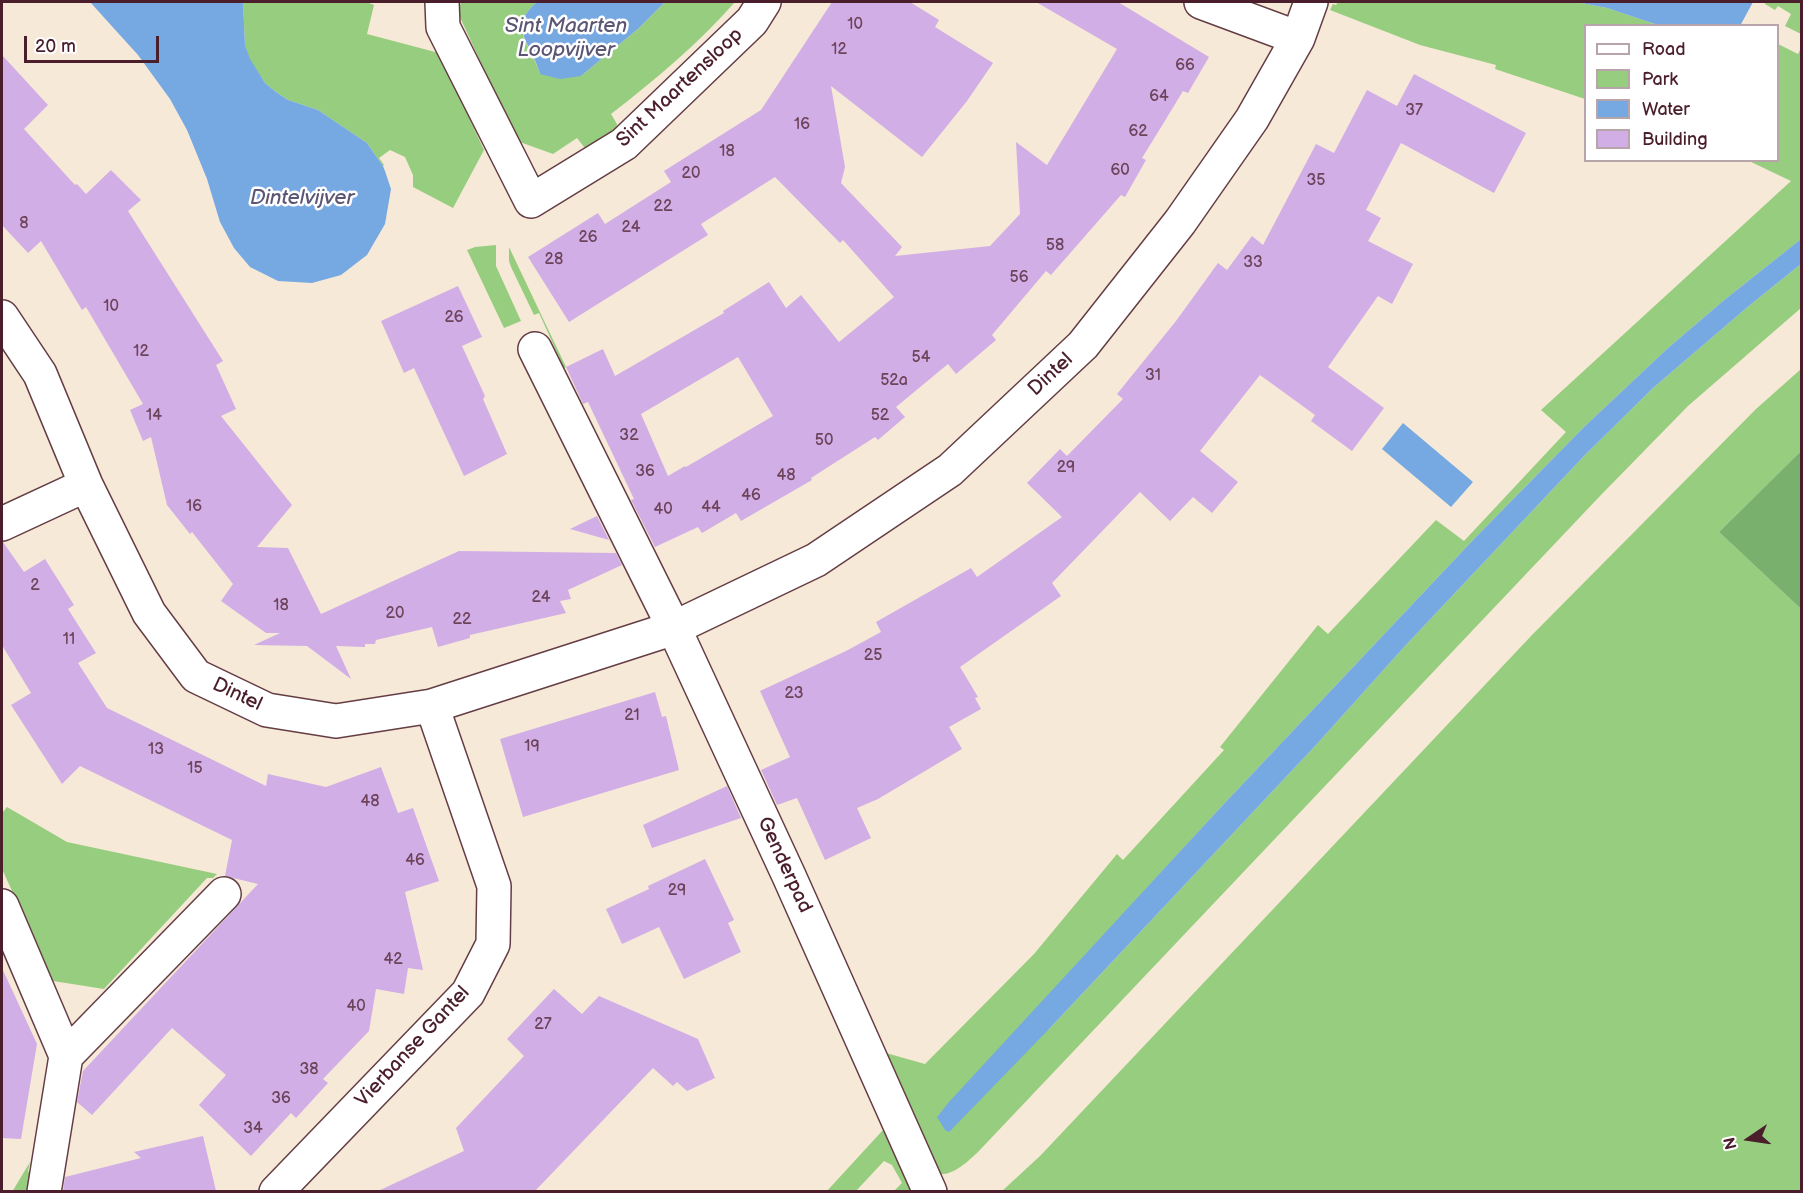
<!DOCTYPE html>
<style>
body{margin:0}
#map{position:relative;width:1803px;height:1193px;overflow:hidden;background:#f7e9d7;font-family:"Balsamiq Sans",sans-serif}
canvas{display:block}
.frame{position:absolute;inset:0;border:3px solid #4a1f2b;pointer-events:none}
.legend{position:absolute;left:1584px;top:24px;width:195px;height:138px;box-sizing:border-box;background:#fff;border:2px solid #b7a5aa;margin:0;padding:8px 10px;list-style:none;font-size:18px;color:#4a1f2b}
.legend li{display:flex;align-items:center;gap:12px;height:30px}
.legend b{width:30px;border:2px solid #b7a5aa}
.north{position:absolute;left:1719px;top:1109px;width:60px;height:60px;-webkit-text-stroke:4px #fff;paint-order:stroke;rotate:257deg;font-size:16px;font-weight:700;line-height:24px;text-align:center;color:#4a1f2b}
.north::after{content:'';display:block;margin:auto;width:21px;height:27px;background:#4a1f2b;clip-path:polygon(50% 0,100% 100%,50% 72%,0 100%)}
.scale{position:absolute;left:24px;top:36px;width:135px;height:27px;box-sizing:border-box;border:3px solid #4a1f2b;border-top:0;padding-left:8px;font-size:18px;line-height:21px;white-space:nowrap;color:#4a1f2b;-webkit-text-stroke:4px #fff;paint-order:stroke}
</style>
<div id="map">
<canvas width="1803" height="1193"></canvas>
<div class="frame"></div>
<ul class="legend">
<li><b style="height:8px;background:#fff"></b>Road</li>
<li><b style="height:16px;background:#97cd7f"></b>Park</li>
<li><b style="height:16px;background:#76a8e2"></b>Water</li>
<li><b style="height:16px;background:#d1aee6"></b>Building</li>
</ul>
<div class="north">N</div>
<div class="scale">20 m</div>
</div>
<script>
const c = document.querySelector('canvas').getContext('2d');
c.lineJoin = 'round';
function fillPath(path, color) {
  c.fillStyle = color;
  c.fill(path, 'evenodd');
}
function trace(path, color, width, dash) {
  c.strokeStyle = color;
  c.lineWidth = width;
  c.lineCap = dash ? 'butt' : 'round';
  c.setLineDash(dash || []);
  c.stroke(path);
}
function drawText(font, color, halo, rows, align = 'center') {
  c.font = font + ' "Balsamiq Sans",sans-serif';
  c.lineWidth = 5;
  c.setLineDash([]);
  c.textBaseline = 'middle';
  c.strokeStyle = halo;
  c.fillStyle = color;
  for (const [text, x, y, turn = 0] of rows) {
    c.save();
    c.translate(x, y);
    c.rotate((+turn || 0) * Math.PI / 180);
    c.textAlign = isNaN(turn) ? turn : align;
    if (halo) c.strokeText(text, 0, 0);
    c.fillText(text, 0, 0);
    c.restore();
  }
}
fillPath(new Path2D(`
 M243,2h126v1l5,2 -7,29 72,19 45,97 -31,58 -40,-21v-12l-8,-18 -15,-7 -11,8 5,7 -1,1 -16,-23 -49,-33 -30,-10 -12,-8 -11,-9 -16,-24 -4,-14z
 M461,2h76c-31,26 -5,43 3,72l41,2 58,-48 26,-26h70c-37,42 -80,78 -124,112l6,10 -1,5 -27,19 -5,-1 -7,-9 -24,16 -36,-13 -59,-128z
 M1338,2h238l31,6 51,17 -72,1 -1,73 -90,-30 1,-4 -76,-20 -90,-35 3,-6 3,1z
 M1765,2h36v32l-16,-8 6,-12 -13,-8 -3,4 -10,-6z
 M1778,44l20,10 3,-6v191l-78,62 -55,47 -83,78 -111,113 -253,268 -284,310 113,-89 266,-283 89,-99 179,-190 69,-68 97,-83 51,-41v44l-113,98 -88,90 -623,657c-10,9 -24,23 -39,21l-20,-50 -112,-241 80,170 39,11 109,-110 83,-100 6,6 101,-110 -4,-3 98,-122 10,9 108,-114 28,21 102,-109 -25,-22 250,-229 -42,-20 29,-1z
 M496,245v21l25,55 -17,7 -37,-78 8,-3z
 M509,247l57,120 -2,1 -25,-55 -5,2 -23,-48 -2,-6z
 M1801,369v82l-82,81 82,77v582l-800,1 39,-36 492,-521 224,-226z
 M7,807l60,35 150,32 -4,4h-6l-103,111 -51,-8 -51,-112v-56z
 M887,1124l27,67h-20l8,-8 -10,-18 -8,-4 -28,30 -30,1 57,-62z
 M30,1162l-2,9 5,6 -2,14 -19,1z`), '#97cd7f');
fillPath(new Path2D(`
 M1801,451v158l-82,-77z`), '#79b06e');
fillPath(new Path2D(`
 M90,2h153l2,43 5,14 15,24 11,9 12,8 30,10 49,33 16,23 2,5 6,18 -6,35 -18,31 -26,20 -29,8 -34,-2 -28,-14 -16,-19 -14,-26 -13,-43 -20,-49 -17,-31 -32,-44z
 M537,2h128l-26,26 -58,48 -21,3 -20,-5c-7,-29 -34,-46 -3,-72z
 M1576,2h177l-13,24 -82,-1 -51,-17z
 M1801,239v25l-51,41 -97,83 -69,68 -179,190 -89,99 -266,283 -96,99 -5,5 -4,-2 -8,-13 12,-15 272,-295 253,-268 111,-113 83,-78 55,-47z
 M1403,423l70,59 -22,25 -69,-58z`), '#76a8e2');
fillPath(new Path2D(`
 M832,2h78l29,18 -4,7 58,36 -26,38 -45,56 -91,-71 14,81 -4,16 61,64 -7,9 95,-10 30,-32 -4,-72 31,23 70,-116 -81,-47h82l91,55 -21,36 -5,-2 -20,33 -21,34 4,2 -21,37 -4,-2 -70,80 -5,-4 -54,64 4,5 -40,34 -8,-10 -52,43 9,10 -27,23 -3,-3 -64,41 1,2 -71,41 -5,-8 -34,20 -4,-6 -43,20 -24,-47 3,-1 -46,-97 -5,2 -17,-37 37,-18 12,27 109,-63 -1,-2 46,-29 17,26 15,-13 38,47 55,-45 -51,-57 -3,3 -65,-66 -74,47 7,11 -139,87 -41,-65 70,-44 7,11 66,-42 -7,-11 97,-61zM738,357l35,59 -87,51 -1,-1 -17,10 -27,-62z
 M2,55l46,50 -24,24 51,56 2,-1 9,10 25,-24 30,30 -13,11 95,150 -7,4 20,44 -15,7 71,89 -35,42 31,1 33,66 138,-63 157,2 6,12 -54,25 3,9 -11,2 6,12 -96,22v3l-32,9 -6,-20 -56,13 -1,4h-10v3l-29,-1 15,33 -44,-33 -53,-1 26,-12h-14l-45,-32 12,-17 -41,-52 -2,2 -23,-29 -16,-68 -8,4 -13,-31 13,-6 -57,-97 -4,3 -41,-69 -13,12 -26,-28z
 M1414,74l112,59 -32,60 -93,-50 -35,67 15,8 -13,23 45,23 -21,40 -14,-8 -50,71 56,41 -32,43 -41,-30 4,-6 -55,-40 -60,76 38,31 -26,31 -19,-16 -23,24 -30,-29 -88,91 9,13 -101,71 18,30 -3,1 6,11 -32,18 13,22 -84,50 -21,9 14,30 -46,22 -28,-62 -20,7 -16,-35 29,-13 -30,-66 86,-40 35,-19 -5,-10 95,-54 6,9 85,-60 -35,-34 33,-34 7,7 56,-57 -6,-5 59,-73 42,-58 9,7 25,-34 11,9 53,-101 18,9 33,-63 30,16z
 M458,286l24,51 -20,9 23,50 -2,3 24,55 -43,22 -50,-108 -10,5 -23,-52z
 M597,516l12,24 -39,-11z
 M3,542l21,30 21,-13 29,46 -6,4 28,44 -18,10 29,45 159,78 2,-12 58,13 55,-20 17,46 15,-5 26,73 -34,11 18,78 -15,-2 -4,26 -28,-5 -7,42 -46,48 5,4 -32,35 -5,-5 -40,43 -52,-51 27,-30 -54,-47 -80,87 -15,-13 6,-31 175,-187 -33,-8 7,-36 -152,-74 -18,18 -51,-79 20,-12 -29,-48v-102z
 M655,692l7,25 4,-1 13,54 -156,47 -23,-78z
 M727,786l14,32 -89,30 -9,-23z
 M705,859l29,61 -6,3 13,29 -57,27 -25,-52 -37,17 -16,-35 43,-20 -1,-3z
 M2,968l35,76 -16,95 -19,-1z
 M554,989l28,25 17,-18 99,43 17,39 -28,13 -10,-9 -4,4 -20,-18 -118,123h-157l86,-40 -8,-23 68,-72 -17,-17z
 M203,1136l13,55h-153l2,-14 76,-19 -7,-6z`), '#d1aee6');
const minor = new Path2D(`
 M442,2l1,25 88,174 93,-57 128,-123 12,-19
 M1201,2l97,36
 M2,317l38,57 46,111 63,128 47,63 71,34 69,11 96,-15 242,-78 142,-68 134,-90 133,-125 97,-123 72,-103 46,-81 13,-36
 M535,349l139,279 115,248 141,316
 M2,524l84,-39
 M2,906l64,150 -22,136
 M66,1056l158,-162
 M276,1192l192,-199 25,-49 1,-58 -62,-180`);
trace(minor, '#643d45', 36);
trace(minor, '#fff', 33);
drawText('16px', '#6c435a', null, [
 ["10",855,25],
 ["12",839,50],
 ["66",1185,66],
 ["64",1159,97],
 ["37",1414,111],
 ["16",802,125],
 ["62",1138,132],
 ["18",727,152],
 ["60",1120,171],
 ["20",691,174],
 ["35",1316,181],
 ["22",663,207],
 ["8",24,224],
 ["24",631,228],
 ["26",588,238],
 ["58",1055,246],
 ["28",554,260],
 ["33",1253,263],
 ["56",1019,278],
 ["10",111,307],
 ["26",454,318],
 ["12",141,352],
 ["54",921,358],
 ["31",1153,376],
 ["52a",894,381],
 ["14",154,416],
 ["52",880,416],
 ["32",629,436],
 ["50",824,441],
 ["29",1066,468],
 ["36",645,472],
 ["48",786,476],
 ["46",751,496],
 ["16",194,507],
 ["44",711,508],
 ["40",663,510],
 ["2",35,586],
 ["24",541,598],
 ["18",281,606],
 ["20",395,614],
 ["22",462,620],
 ["11",69,640],
 ["25",873,656],
 ["23",794,694],
 ["21",632,716],
 ["19",532,747],
 ["13",156,750],
 ["15",195,769],
 ["48",370,802],
 ["46",415,861],
 ["29",677,891],
 ["42",393,960],
 ["40",356,1007],
 ["27",543,1025],
 ["38",309,1070],
 ["36",281,1099],
 ["34",253,1129]
]);
drawText('20px', '#4a1f2b', '#fff', [
 ["Sint Maartensloop",680,88,-43],
 ["Dintel",1051,375,-43],
 ["Dintel",237,695,25],
 ["Genderpad",784,865,65],
 ["Vierbanse Gantel",413,1047,-47]
]);
drawText('italic 21px', '#5c5674', '#fff', [
 ["Sint Maarten",566,27],
 ["Loopvijver",566,51],
 ["Dintelvijver",302,199]
]);
</script>
